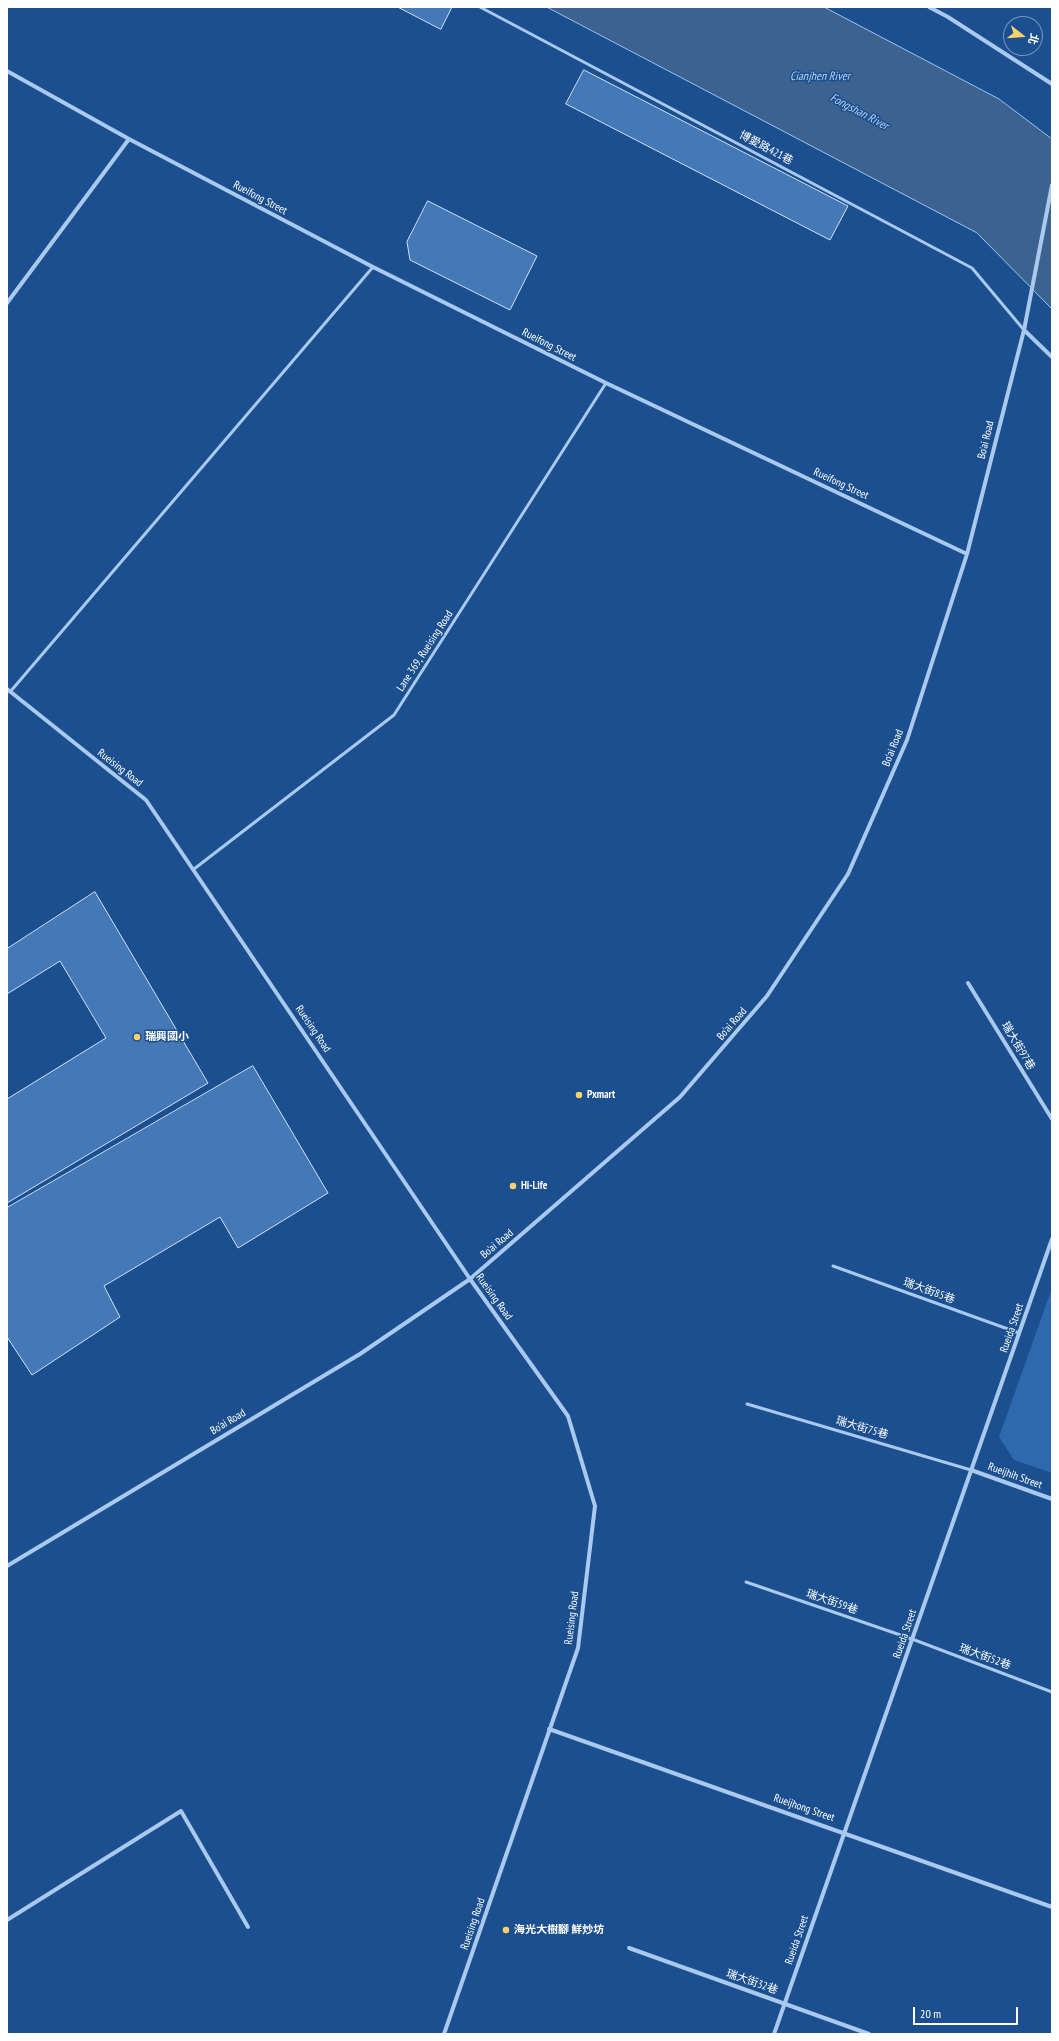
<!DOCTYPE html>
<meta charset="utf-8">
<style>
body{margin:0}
#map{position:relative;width:1059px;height:2041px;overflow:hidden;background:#1b4f8f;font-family:"PT Sans Narrow","Noto Sans TC",sans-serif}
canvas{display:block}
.frame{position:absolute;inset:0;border:8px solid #fff;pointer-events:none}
.north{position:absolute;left:1003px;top:16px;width:40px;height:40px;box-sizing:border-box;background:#1b4f8f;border:1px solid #7695bc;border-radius:50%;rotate:107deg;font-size:11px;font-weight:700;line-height:16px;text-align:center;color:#fff}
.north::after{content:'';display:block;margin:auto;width:14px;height:18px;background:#ffd166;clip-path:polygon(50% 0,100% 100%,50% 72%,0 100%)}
.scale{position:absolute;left:913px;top:2007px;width:105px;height:18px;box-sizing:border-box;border:2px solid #fff;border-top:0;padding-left:5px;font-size:12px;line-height:14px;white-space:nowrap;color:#fff;-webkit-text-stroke:3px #1b4f8f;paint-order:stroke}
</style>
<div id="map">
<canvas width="1059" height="2041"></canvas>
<div class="frame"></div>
<div class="north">北</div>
<div class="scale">20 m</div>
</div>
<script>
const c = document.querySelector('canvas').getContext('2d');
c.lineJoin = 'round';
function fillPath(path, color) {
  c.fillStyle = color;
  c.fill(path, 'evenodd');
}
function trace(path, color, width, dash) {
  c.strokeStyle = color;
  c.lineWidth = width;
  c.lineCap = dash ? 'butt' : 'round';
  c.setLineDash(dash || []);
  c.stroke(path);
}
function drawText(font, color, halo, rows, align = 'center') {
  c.font = font + ' "PT Sans Narrow","Noto Sans TC",sans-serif';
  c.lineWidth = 3;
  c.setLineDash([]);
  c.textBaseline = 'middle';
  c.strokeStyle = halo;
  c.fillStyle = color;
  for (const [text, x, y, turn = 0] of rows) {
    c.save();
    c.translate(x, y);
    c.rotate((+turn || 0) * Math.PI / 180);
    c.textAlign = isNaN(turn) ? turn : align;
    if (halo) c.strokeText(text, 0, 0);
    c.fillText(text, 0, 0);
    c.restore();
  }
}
fillPath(new Path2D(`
 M1052,1288v185l-38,-13 -15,-23z`), '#2e69ad');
const water = new Path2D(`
 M547,7h277l175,92 53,40v170l-75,-76z`);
fillPath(water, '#3c6290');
trace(water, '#9cc4f0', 1);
const building = new Path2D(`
 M398,7h54l-11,22z
 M584,70l264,136 -18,34 -264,-136z
 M428,201l109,55 -27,54 -100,-50 -3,-18z
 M95,892l113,191 -201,120v-104l99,-61 -46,-77 -53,33v-45z
 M253,1066l75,127 -90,55 -18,-31 -116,69 16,31 -88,58 -25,-38v-129z`);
fillPath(building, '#4478b7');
trace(building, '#cfe3fa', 1);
trace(new Path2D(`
 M480,7l492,261 52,62
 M10,692l363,-425
 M194,869l200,-154 212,-332
 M833,1266l186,67
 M747,1404l224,66
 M746,1582l166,57 140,53`), '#a9c9ee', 3);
trace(new Path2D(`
 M929,7l19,10 104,67
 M7,71l122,68
 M7,303l122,-164 244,128 233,116 361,171
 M1024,330l28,27
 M7,689l139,111 324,479 98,137 27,90 -17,142 -134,386
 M968,983l84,136
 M971,1470l81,29
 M7,1566l353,-212 110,-75 210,-182 87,-101 81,-122 59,-134 60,-186 57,-224 28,-145
 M549,1729l503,178
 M7,1920l174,-109 67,116
 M629,1948l240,86
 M774,2034l278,-795`), '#a9c9ee', 4);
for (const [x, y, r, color] of [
 [137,1037,4,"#ffd166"],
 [579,1095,4,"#ffd166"],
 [513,1186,4,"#ffd166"],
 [506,1930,4,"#ffd166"]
]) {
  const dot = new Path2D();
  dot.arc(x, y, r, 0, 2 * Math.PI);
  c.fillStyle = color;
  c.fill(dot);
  trace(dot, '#1b4f8f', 1.5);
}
drawText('11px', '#fff', '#1b4f8f', [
 ["博愛路421巷",766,148,28],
 ["Rueifong Street",260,198,28],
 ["Rueifong Street",549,345,27],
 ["Bo'ai Road",986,440,-76],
 ["Rueifong Street",841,484,25],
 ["Lane 369, Rueising Road",425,651,-57],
 ["Bo'ai Road",893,748,-68],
 ["Rueising Road",120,768,38],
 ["Bo'ai Road",732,1024,-49],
 ["Rueising Road",313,1029,56],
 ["瑞大街97巷",1018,1046,59],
 ["Bo'ai Road",497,1244,-40],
 ["瑞大街85巷",929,1291,20],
 ["Rueising Road",494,1297,54],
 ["Rueida Street",1012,1328,-71],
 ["Bo'ai Road",228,1422,-31],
 ["瑞大街75巷",862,1428,16],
 ["Rueijhih Street",1015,1476,20],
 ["瑞大街59巷",832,1602,19],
 ["Rueising Road",572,1618,-83],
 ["Rueida Street",905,1634,-71],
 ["瑞大街52巷",985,1657,20],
 ["Rueijhong Street",804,1808,19],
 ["Rueising Road",473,1924,-71],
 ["Rueida Street",797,1940,-71],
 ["瑞大街32巷",752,1982,19]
]);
drawText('bold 11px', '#fff', '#1b4f8f', [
 ["瑞興國小",145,1037],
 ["Pxmart",587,1095],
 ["Hi-Life",521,1186],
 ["海光大樹腳 鮮炒坊",514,1930]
], 'left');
drawText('italic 12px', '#b5d3f5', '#1b4f8f', [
 ["Cianjhen River",820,77],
 ["Fongshan River",859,112,28]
]);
</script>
